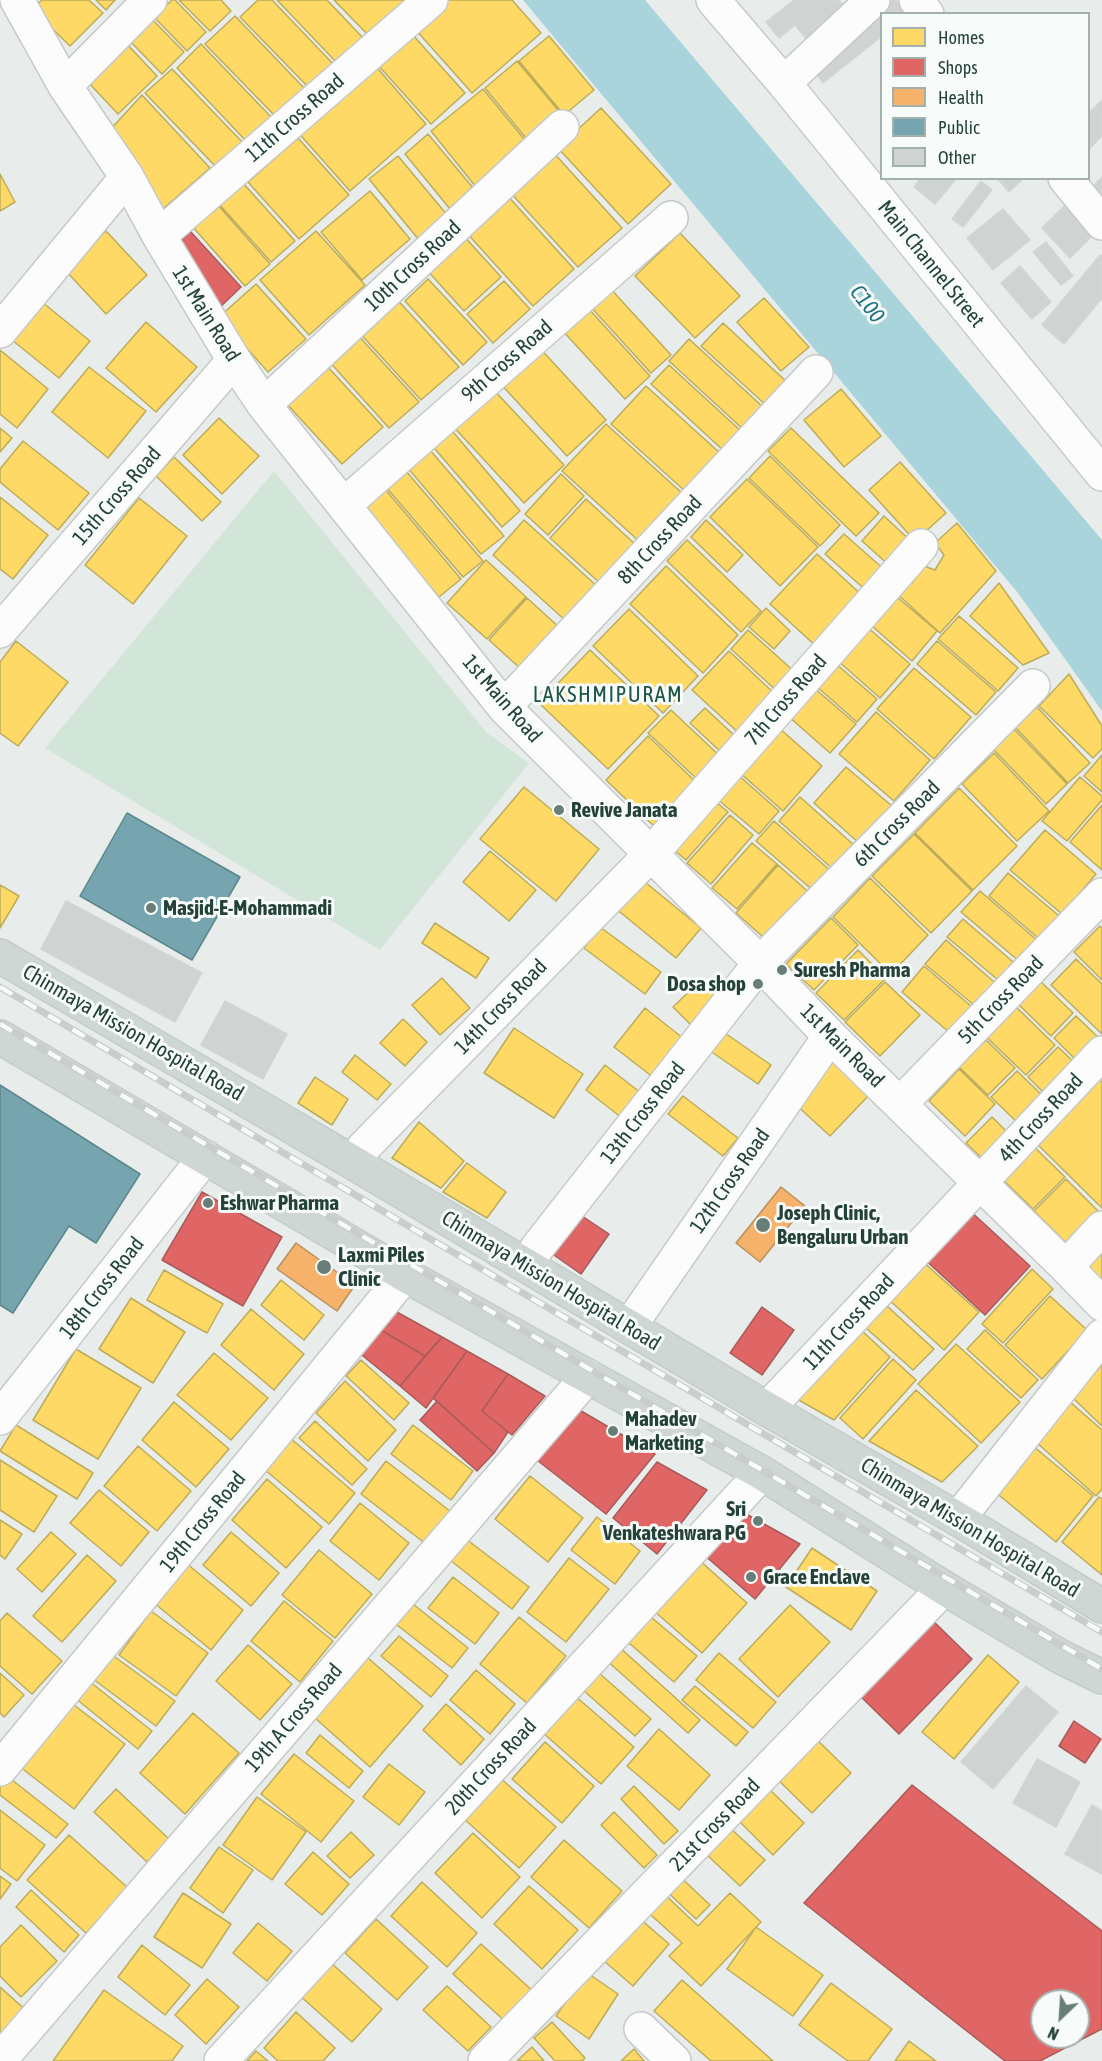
<!DOCTYPE html>
<style>
body{margin:0}
#map{position:relative;width:1102px;height:2061px;overflow:hidden;background:#e8edeb;font-family:"Asap Condensed",sans-serif}
canvas{display:block}
.legend{position:absolute;left:880px;top:12px;width:210px;height:168px;box-sizing:border-box;background:#f7fbf9;border:2px solid #a3b1ad;margin:0;padding:8px 10px;list-style:none;font-size:18px;color:#24423a}
.legend li{display:flex;align-items:center;gap:12px;height:30px}
.legend b{width:30px;border:2px solid #a3b1ad}
.north{position:absolute;left:1030px;top:1989px;width:60px;height:60px;box-sizing:border-box;background:#f7fbf9;border:2px solid #a3b1ad;border-radius:50%;rotate:205deg;font-size:16px;font-weight:700;line-height:24px;text-align:center;color:#24423a}
.north::after{content:'';display:block;margin:auto;width:21px;height:27px;background:#697e78;clip-path:polygon(50% 0,100% 100%,50% 72%,0 100%)}
</style>
<div id="map">
<canvas width="1102" height="2061"></canvas>
<ul class="legend">
<li><b style="height:16px;background:#ffd966"></b>Homes</li>
<li><b style="height:16px;background:#e06666"></b>Shops</li>
<li><b style="height:16px;background:#f6b26b"></b>Health</li>
<li><b style="height:16px;background:#76a5af"></b>Public</li>
<li><b style="height:16px;background:#cfd4d2"></b>Other</li>
</ul>
<div class="north">N</div>
</div>
<script>
const c = document.querySelector('canvas').getContext('2d');
c.lineJoin = 'round';
function fillPath(path, color) {
  c.fillStyle = color;
  c.fill(path, 'evenodd');
}
function trace(path, color, width, dash) {
  c.strokeStyle = color;
  c.lineWidth = width;
  c.lineCap = dash ? 'butt' : 'round';
  c.setLineDash(dash || []);
  c.stroke(path);
}
function drawText(font, color, halo, rows, align = 'center') {
  c.font = font + ' "Asap Condensed",sans-serif';
  c.lineWidth = 6;
  c.setLineDash([]);
  c.textBaseline = 'middle';
  c.strokeStyle = halo;
  c.fillStyle = color;
  for (const [text, x, y, turn = 0] of rows) {
    c.save();
    c.translate(x, y);
    c.rotate((+turn || 0) * Math.PI / 180);
    c.textAlign = isNaN(turn) ? turn : align;
    if (halo) c.strokeText(text, 0, 0);
    c.fillText(text, 0, 0);
    c.restore();
  }
}
fillPath(new Path2D(`
 M274,471l213,262 42,30 -149,187 -335,-202z`), '#d1e6d8');
fillPath(new Path2D(`
 M523,0h122l457,540v171l-84,-118z`), '#a9d4db');
const homes = new Path2D(`
 M42,0h47l14,13 -33,33 -38,-37z
 M96,0h19l-9,10z
 M172,0h3l31,32 -19,19 -33,-34z
 M179,0h42l10,11 -21,20z
 M258,0h14l64,67 -24,24 -72,-74z
 M277,0h50l38,40 -26,25z
 M334,0h73l-38,36z
 M448,0h64l29,33 -69,60 -57,-64z
 M148,15l36,37 -22,22 -36,-37z
 M235,16l70,73 -29,28 -71,-73z
 M411,33l54,60 -34,31 -54,-60z
 M549,36l45,54 -30,25 -45,-54z
 M125,42l32,34 -39,38 -32,-34z
 M201,44l71,74 -25,24 -70,-74z
 M517,61l46,55 -33,27 -45,-55z
 M372,62l54,62 -76,67 -55,-62z
 M172,69l73,76 -27,24 -73,-76z
 M483,89l46,56 -53,42 -45,-56z
 M142,95l68,73 -54,47 -48,-83z
 M601,108l70,76 -43,40 -70,-76z
 M428,134l46,55 -24,20 -45,-55z
 M298,138l51,57 -50,44 -51,-57z
 M552,151l70,77 -44,39 -69,-76z
 M398,156l50,60 -29,24 -50,-61z
 M0,174l15,28 -15,9z
 M242,182l53,59 -24,21 -53,-59z
 M370,191l40,48 -48,41 -41,-48z
 M505,193l69,76 -41,37 -69,-76z
 M217,204l53,60 -25,22 -53,-60z
 M106,231l41,44 -41,39 -41,-44z
 M316,231l49,54 -56,50 -49,-55z
 M680,233l60,63 -45,42 -60,-62z
 M462,234l39,43 -37,34 -39,-43z
 M428,279l59,63 -24,23 -58,-64z
 M504,281l26,28 -37,34 -26,-29z
 M256,284l50,55 -38,33 -49,-55z
 M609,287l62,68 -20,18 -62,-68z
 M393,295l66,72 -38,33 -65,-71z
 M37,298l53,43 -31,37 -52,-42z
 M764,298l45,49 -28,24 -44,-49z
 M587,307l63,69 -25,23 -63,-69z
 M146,322l51,45 -41,45 -50,-44z
 M723,323l65,60 -21,23 -66,-60z
 M356,333l63,69 -30,26 -62,-69z
 M689,339l75,69 -20,22 -75,-69z
 M537,345l69,75 -39,36 -69,-75z
 M0,350l48,39 -31,39 -17,-14z
 M326,365l57,62 -41,37 -57,-62z
 M669,365l73,67 -18,19 -73,-67z
 M89,367l57,44 -38,47 -56,-46z
 M646,386l75,68 -35,38 -75,-68z
 M491,387l73,78 -40,38 -73,-79z
 M841,389l40,47 -37,31 -40,-47z
 M219,418l40,38 -37,38 -39,-39z
 M606,424l78,71 -43,48 -79,-72z
 M448,426l72,85 -18,16 -73,-85z
 M0,428l12,10 -12,14z
 M791,428l88,85 -23,23 -88,-85z
 M23,441l66,52 -31,37 -58,-48v-13z
 M423,442l81,94 -23,18 -80,-94z
 M770,456l70,69 -20,21 -71,-68z
 M174,457l47,45 -19,19 -46,-45z
 M900,462l46,51 -31,28 -46,-51z
 M400,464l83,97 -20,16 -83,-97z
 M561,474l23,22 -36,39 -23,-21z
 M747,479l71,68 -38,39 -70,-69z
 M379,482l82,97 -22,18 -83,-96z
 M0,497l48,38 -35,44 -13,-10z
 M139,498l48,38 -54,68 -48,-39z
 M586,499l50,46 -35,39 -51,-46z
 M884,516l29,27 -22,24 -29,-26z
 M524,520l74,67 -32,34 -73,-66z
 M706,520l37,35 -16,17 -36,-35z
 M957,523l39,48 -56,62 -45,-41 11,-14 6,5 12,-17 11,4 9,-15 -9,-12z
 M844,534l43,38 -18,21 -44,-39z
 M687,540l74,71 -20,21 -74,-71z
 M817,554l48,44 -46,51 -49,-45z
 M486,560l40,37 -39,42 -40,-36z
 M666,566l72,69 -35,38 -73,-69z
 M999,583l50,70 -26,12 -53,-49z
 M897,597l40,34 -25,30 -40,-35z
 M527,598l33,30 -38,42 -33,-30z
 M766,608l24,23 -16,18 -25,-22z
 M629,609l69,67 -35,37 -70,-67z
 M959,616l59,52 -20,23 -60,-52z
 M866,626l44,38 -30,34 -43,-38z
 M748,630l48,43 -17,20 -48,-44z
 M16,641l52,41 -50,64 -18,-13v-71z
 M937,641l59,51 -20,23 -59,-51z
 M590,650l69,66 -51,53 -69,-66z
 M729,651l48,45 -36,39 -49,-45z
 M835,663l42,36 -20,23 -42,-37z
 M914,668l57,49 -37,42 -57,-50z
 M1069,674l33,52v23l-9,9 -54,-52z
 M813,687l43,37 -26,29 -42,-37z
 M1037,707l53,56 -22,20 -53,-56z
 M705,708l32,30 -14,16 -33,-31z
 M671,710l51,48 -23,23 -51,-48z
 M876,712l54,48 -36,41 -55,-47z
 M778,727l44,39 -39,45 -44,-39z
 M1014,729l53,55 -21,20 -53,-55z
 M648,736l49,47 -42,44 -49,-47z
 M994,753l55,58 -32,30 -55,-57z
 M1102,755v37l-18,-16z
 M846,767l46,39 -33,37 -45,-40z
 M737,774l42,37 -20,23 -43,-36z
 M1080,777l22,19v4l-35,41 -25,-20z
 M524,787l75,62 -43,52 -76,-62z
 M959,788l58,58 -44,44 -58,-57z
 M709,796l19,16 -42,48 -19,-16z
 M800,797l56,50 -21,24 -56,-50z
 M1102,805v65l-32,-28z
 M730,815l23,20 -42,49 -24,-21z
 M774,821l59,52 -17,20 -60,-52z
 M1045,830l51,44 -34,40 -52,-44z
 M914,834l58,57 -41,42 -59,-57z
 M752,843l25,21 -40,45 -25,-21z
 M490,851l46,39 -27,31 -46,-39z
 M778,865l35,31 -42,48 -35,-31z
 M634,873l67,55 -25,30 -67,-55z
 M1008,873l56,47 -20,23 -55,-47z
 M870,878l58,57 -37,39 -58,-57z
 M0,885l19,11 -19,32z
 M980,891l58,50 -18,21 -59,-50z
 M831,918l27,27 -44,45 -28,-26z
 M963,919l56,48 -15,18 -57,-48z
 M435,923l54,35 -13,20 -54,-35z
 M1100,926l2,2v52l-28,-28z
 M600,927l61,45 -16,22 -61,-46z
 M946,940l55,48 -20,23 -56,-47z
 M858,950l28,28 -42,42 -28,-27z
 M1076,959l26,25v50l-51,-49z
 M924,966l55,47 -22,26 -55,-47z
 M442,978l28,30 -30,27 -28,-30z
 M1038,979l35,34 -22,23 -35,-34z
 M701,980l18,18 -28,27 -18,-18z
 M885,982l35,33 -40,41 -35,-34z
 M1011,1002l44,43 -29,30 -45,-43z
 M645,1008l39,31 -30,39 -40,-31z
 M1076,1016l26,25 -20,25 -28,-28z
 M403,1019l24,23 -22,24 -25,-23z
 M514,1028l69,46 -29,44 -70,-45z
 M719,1029l52,36 -13,19 -52,-36z
 M986,1040l29,28 -27,27 -29,-28z
 M1058,1047l22,21 -30,31 -22,-22z
 M355,1055l36,29 -14,16 -35,-28z
 M834,1059l37,34 -41,43 -37,-34z
 M605,1065l41,32 -20,24 -40,-31z
 M959,1069l36,35 -30,32 -36,-35z
 M1017,1071l32,31 -26,26 -32,-31z
 M1096,1076l6,6v126l-70,-69z
 M315,1077l33,22 -16,26 -34,-22z
 M683,1096l55,42 -15,18 -55,-42z
 M992,1117l23,23 -25,26 -24,-23z
 M419,1122l45,39 -23,27 -49,-30z
 M1029,1142l36,35 -32,32 -36,-35z
 M467,1163l39,29 -19,26 -44,-26z
 M1066,1179l33,33 -32,32 -33,-33z
 M1102,1250v32l-16,-16z
 M921,1260l58,52 -35,38 -58,-53z
 M1032,1269l21,20 -50,54 -21,-19z
 M164,1270l59,34 -16,29 -60,-33z
 M281,1280l43,35 -20,25 -43,-35z
 M1050,1296l37,34 -45,49 -37,-34z
 M131,1298l54,34 -32,51 -54,-34z
 M887,1306l47,43 -21,21 -47,-42z
 M251,1309l53,45 -30,36 -53,-45z
 M859,1328l31,29 -56,63 -37,-21z
 M985,1330l53,50 -17,18 -54,-49z
 M956,1344l64,58 -39,41 -63,-59z
 M76,1349l65,39 -43,71 -65,-39z
 M214,1353l54,45 -37,42 -54,-45z
 M893,1359l23,21 -53,59 -23,-21z
 M361,1360l48,43 -15,17 -48,-44z
 M1102,1365v61l-30,-29z
 M345,1381l51,49 -28,31 -52,-48z
 M916,1390l62,56 -36,36 -73,-41z
 M174,1402l55,47 -33,38 -54,-47z
 M1070,1402l32,28v59l-6,7 -61,-55z
 M315,1421l52,48 -15,16 -53,-47z
 M16,1425l77,48 -16,26 -77,-48z
 M413,1425l60,46 -22,29 -60,-46z
 M290,1438l65,55 -26,31 -65,-55z
 M138,1446l53,45 -34,40 -53,-45z
 M1033,1446l60,50 -37,46 -62,-51z
 M0,1460l57,36 -23,36 -34,-22z
 M386,1461l65,51 -25,32 -65,-50z
 M530,1476l53,42 -35,44 -53,-43z
 M267,1479l55,48 -36,41 -54,-48z
 M99,1490l50,42 -28,34 -51,-43z
 M1099,1497l3,2v76l-40,-33z
 M360,1503l49,40 -30,37 -49,-39z
 M597,1517l43,34 -25,33 -44,-34z
 M0,1520l22,14 -17,25 -5,-4z
 M51,1532l25,22 -34,38 -25,-23z
 M231,1532l48,41 -28,33 -48,-41z
 M466,1539l63,48 -17,22 -62,-49z
 M812,1548l65,43 -26,39 -65,-43z
 M319,1550l53,44 -37,44 -53,-43z
 M87,1555l29,26 -54,61 -29,-26z
 M569,1558l40,31 -43,53 -39,-30z
 M698,1559l49,44 -45,50 -49,-43z
 M186,1563l57,47 -32,40 -58,-48z
 M453,1577l46,36 -24,31 -47,-36z
 M408,1600l60,48 -16,20 -60,-47z
 M284,1601l49,40 -33,41 -49,-41z
 M790,1605l40,37 -52,55 -39,-38z
 M151,1611l57,42 -32,43 -57,-41z
 M7,1613l55,48 -30,33 -32,-28v-45z
 M519,1617l47,39 -39,47 -47,-39z
 M651,1617l46,39 -23,26 -45,-39z
 M399,1636l49,40 -17,21 -50,-41z
 M248,1645l44,39 -32,36 -44,-39z
 M618,1646l82,74 -12,13 -83,-74z
 M719,1653l57,49 -23,26 -57,-48z
 M111,1654l64,47 -19,25 -63,-47z
 M988,1655l31,27 -65,77 -32,-27z
 M368,1658l55,48 -53,61 -55,-49z
 M476,1670l39,34 -25,30 -40,-34z
 M0,1673l24,22 -20,22 -4,-4z
 M599,1673l52,46 -16,17 -52,-46z
 M89,1681l63,50 -14,18 -63,-51z
 M695,1686l53,46 -12,14 -54,-46z
 M574,1695l60,52 -33,37 -59,-52z
 M70,1702l55,42 -51,65 -55,-43z
 M446,1704l38,35 -23,26 -38,-35z
 M193,1713l46,40 -54,61 -45,-41z
 M659,1729l51,46 -31,35 -52,-44z
 M811,1734l40,39 -39,40 -40,-39z
 M320,1735l43,36 -14,17 -43,-35z
 M545,1742l49,44 -32,37 -50,-44z
 M294,1754l60,47 -33,41 -60,-48z
 M389,1764l36,28 -26,33 -36,-28z
 M7,1776l61,48 -12,14 -56,-43v-10z
 M499,1777l57,50 -37,41 -56,-50z
 M634,1786l44,45 -14,13 -43,-45z
 M766,1786l38,37 -31,32 -38,-38z
 M116,1789l53,50 -22,23 -53,-50z
 M257,1797l49,35 -34,48 -49,-35z
 M0,1810l45,35 -28,36 -17,-13z
 M614,1812l43,43 -13,13 -43,-43z
 M730,1828l35,32 -25,26 -34,-32z
 M351,1832l23,23 -24,23 -23,-22z
 M473,1833l47,44 -38,41 -47,-45z
 M69,1835l59,53 -42,45 -59,-53z
 M564,1840l58,51 -33,37 -58,-51z
 M219,1847l34,23 -30,43 -33,-25z
 M313,1852l36,32 -27,31 -37,-31z
 M673,1870l37,35 -14,14 -37,-35z
 M0,1876l11,8 -11,15z
 M422,1882l55,51 -30,34 -56,-51z
 M529,1886l49,44 -36,39 -48,-45z
 M659,1889l39,37 32,-33 31,29 -60,64 -32,-30 13,-13 -40,-36z
 M31,1890l48,45 -15,17 -48,-45z
 M183,1893l48,31 -29,44 -48,-31z
 M639,1918l30,26 -36,42 -30,-26z
 M376,1919l52,48 -31,33 -52,-47z
 M258,1923l34,28 -25,30 -34,-28z
 M21,1925l36,36 -36,36 -21,-21v-29z
 M756,1927l67,48 -30,41 -66,-47z
 M481,1944l54,49 -28,30 -54,-49z
 M142,1945l48,40 -25,30 -47,-38z
 M329,1961l53,48 -30,33 -53,-47z
 M586,1972l32,22 -29,45 -33,-23z
 M207,1979l32,28 -33,37 -31,-29z
 M682,1980l91,81h-62l-57,-50z
 M831,1983l61,46 -24,32h-20l-49,-36z
 M447,1986l44,41 -23,24 -45,-41z
 M0,1987l28,25 -28,31z
 M104,1990l79,56 -11,15h-119z
 M296,2012l39,36 -12,13h-45l-14,-13z
 M552,2022l33,36 -3,3h-27l-21,-23z
 M909,2041l27,20h-41z
 M532,2047l12,14h-27z
 M634,2049l10,12h-23z
 M256,2051l12,10h-21z`);
fillPath(homes, '#ffd966');
trace(homes, '#bdac59', 1.5);
const shops = new Path2D(`
 M190,231l51,56 -26,25 -39,-65z
 M202,1192l80,45 -39,69 -81,-46z
 M967,1208l63,58 -45,49 -64,-59z
 M576,1212l33,22 -28,40 -33,-23z
 M762,1307l32,23 -32,45 -32,-22z
 M395,1311l47,26 -17,19 -44,-26z
 M381,1330l44,26 -25,30 -42,-34z
 M442,1337l25,14 -41,57 -26,-22z
 M467,1351l41,23 -26,37 26,21 -14,21 -61,-55z
 M508,1374l37,22 -33,39 -30,-24z
 M437,1401l57,52 -17,18 -57,-51z
 M576,1408l79,46 -49,60 -73,-57z
 M657,1462l50,28 -50,64 -44,-36z
 M739,1510l61,34 -45,55 -52,-45z
 M928,1616l44,43 -73,75 -44,-43z
 M1074,1721l27,18 -16,24 -26,-17z
 M912,1785l190,146v98l-62,32h-35l-201,-158zM1042,2001h36v36h-36z`);
fillPath(shops, '#e06666');
trace(shops, '#a85b59', 1.5);
const health = new Path2D(`
 M781,1187l24,19 -45,56 -24,-19z
 M296,1243l59,42 -18,26 -60,-42z`);
fillPath(health, '#f6b26b');
trace(health, '#b7905c', 1.5);
const public = new Path2D(`
 M127,813l113,64 -48,83 -112,-64z
 M0,1085l140,89 -44,69 -27,-17 -56,87 -13,-8z`);
fillPath(public, '#76a5af');
trace(public, '#5d878c', 1.5);
const building = new Path2D(`
 M794,0h45l8,11 -38,31 -14,-17 -16,13 -13,-16z
 M893,0h3l12,14h-26v22l-59,47 -12,-17z
 M1102,100v36l-14,14v-36z
 M1102,177v23l-11,-11z
 M921,178h36l-22,26 -21,-17z
 M997,178h27l-15,14z
 M981,181l11,9 -29,37 -11,-8z
 M1064,206l29,29 -23,23 -28,-30z
 M1003,209l27,31 -37,30 -26,-32z
 M1046,242l27,34 -12,9 -28,-33z
 M1100,255l2,1v42l-38,46 -22,-19z
 M1020,266l31,36 -19,17 -31,-36z
 M66,901l136,72 -27,49 -134,-73z
 M225,1001l62,33 -24,45 -62,-34z
 M1026,1686l32,26 -65,77 -32,-27z
 M1037,1759l43,23 -24,45 -43,-24z
 M1092,1805l10,6v63l-37,-20z`);
fillPath(building, '#cfd4d2');
trace(building, '#d1d6d4', 1.5);
const minor = new Path2D(`
 M17,0l48,86 62,91 32,59 75,124 30,45 240,302 256,256 70,73 236,231 36,37
 M713,0l71,83 318,391
 M916,0l11,14
 M784,83l89,-83
 M65,86l85,-86
 M1065,178l37,45
 M159,236l272,-236
 M0,331l127,-154
 M264,405l298,-278
 M344,505l327,-287
 M0,631l234,-271
 M504,707l312,-335
 M900,1104l202,-209
 M354,1163l10,-16 287,-293 270,-308
 M527,1265l10,-17 223,-285 273,-277
 M1066,1267l36,-39
 M629,1327l201,-291
 M767,1409l335,-356
 M0,1418l205,-261
 M958,1519l144,-183
 M0,1769l405,-494
 M641,2029l33,32
 M0,2060l588,-684
 M221,2061l541,-588
 M485,2061l459,-473`);
const major = new Path2D(`
 M0,956l354,207 413,246 191,110 144,87
 M0,1037l405,238 357,198 182,115 117,69 41,20`);
trace(minor, '#c5cac8', 36);
trace(major, '#c3ccc9', 36);
trace(minor, '#fcfcfc', 33);
trace(major, '#cfd7d5', 33);
const rail = new Path2D(`
 M0,987l1102,645
 M0,1024l1102,645`);
trace(rail, '#c9cdcc', 7);
trace(rail, '#f7fbf9', 4.5, [14]);
for (const [x, y, r, color] of [
 [559,810,6,"#697e78"],
 [151,908,6,"#697e78"],
 [782,970,6,"#697e78"],
 [758,984,6,"#697e78"],
 [208,1203,6,"#697e78"],
 [763,1225,8,"#697e78"],
 [324,1267,8,"#697e78"],
 [613,1431,6,"#697e78"],
 [758,1521,6,"#697e78"],
 [751,1577,6,"#697e78"]
]) {
  const dot = new Path2D();
  dot.arc(x, y, r, 0, 2 * Math.PI);
  c.fillStyle = color;
  c.fill(dot);
  trace(dot, '#f7fbf9', 2);
}
drawText('21px', '#24423a', '#f7fbf9', [
 ["11th Cross Road",295,118,-41],
 ["Main Channel Street",931,264,51],
 ["10th Cross Road",413,266,-43],
 ["1st Main Road",206,314,58],
 ["9th Cross Road",507,361,-41],
 ["15th Cross Road",117,496,-49],
 ["8th Cross Road",660,540,-47],
 ["1st Main Road",502,699,49],
 ["7th Cross Road",786,700,-49],
 ["6th Cross Road",897,824,-45],
 ["5th Cross Road",1001,1000,-46],
 ["14th Cross Road",501,1007,-46],
 ["Chinmaya Mission Hospital Road",133,1033,30],
 ["1st Main Road",842,1046,45],
 ["13th Cross Road",643,1113,-52],
 ["4th Cross Road",1041,1118,-47],
 ["12th Cross Road",730,1181,-55],
 ["Chinmaya Mission Hospital Road",551,1281,31],
 ["18th Cross Road",102,1288,-52],
 ["11th Cross Road",849,1322,-47],
 ["19th Cross Road",203,1522,-51],
 ["Chinmaya Mission Hospital Road",970,1528,31],
 ["19th A Cross Road",294,1718,-49],
 ["20th Cross Road",491,1767,-47],
 ["21st Cross Road",715,1825,-46]
]);
drawText('bold 21px', '#24423a', '#f7fbf9', [
 ["Revive Janata",571,810],
 ["Masjid-E-Mohammadi",163,908],
 ["Suresh Pharma",794,970],
 ["Dosa shop",746,984,"right"],
 ["Eshwar Pharma",220,1203],
 ["Joseph Clinic,",777,1213],
 ["Bengaluru Urban",777,1237],
 ["Laxmi Piles",338,1255],
 ["Clinic",338,1279],
 ["Mahadev",625,1419],
 ["Marketing",625,1443],
 ["Sri",746,1509,"right"],
 ["Venkateshwara PG",746,1533,"right"],
 ["Grace Enclave",763,1577]
], 'left');
drawText('italic 22px', '#1c6f80', '#f7fbf9', [
 ["C100",867,304,52]
]);
c.letterSpacing = '1.5px';
drawText('22px', '#1f5548', '#f7fbf9', [
 ["LAKSHMIPURAM",608,695]
]);
c.letterSpacing = '0px';
</script>
